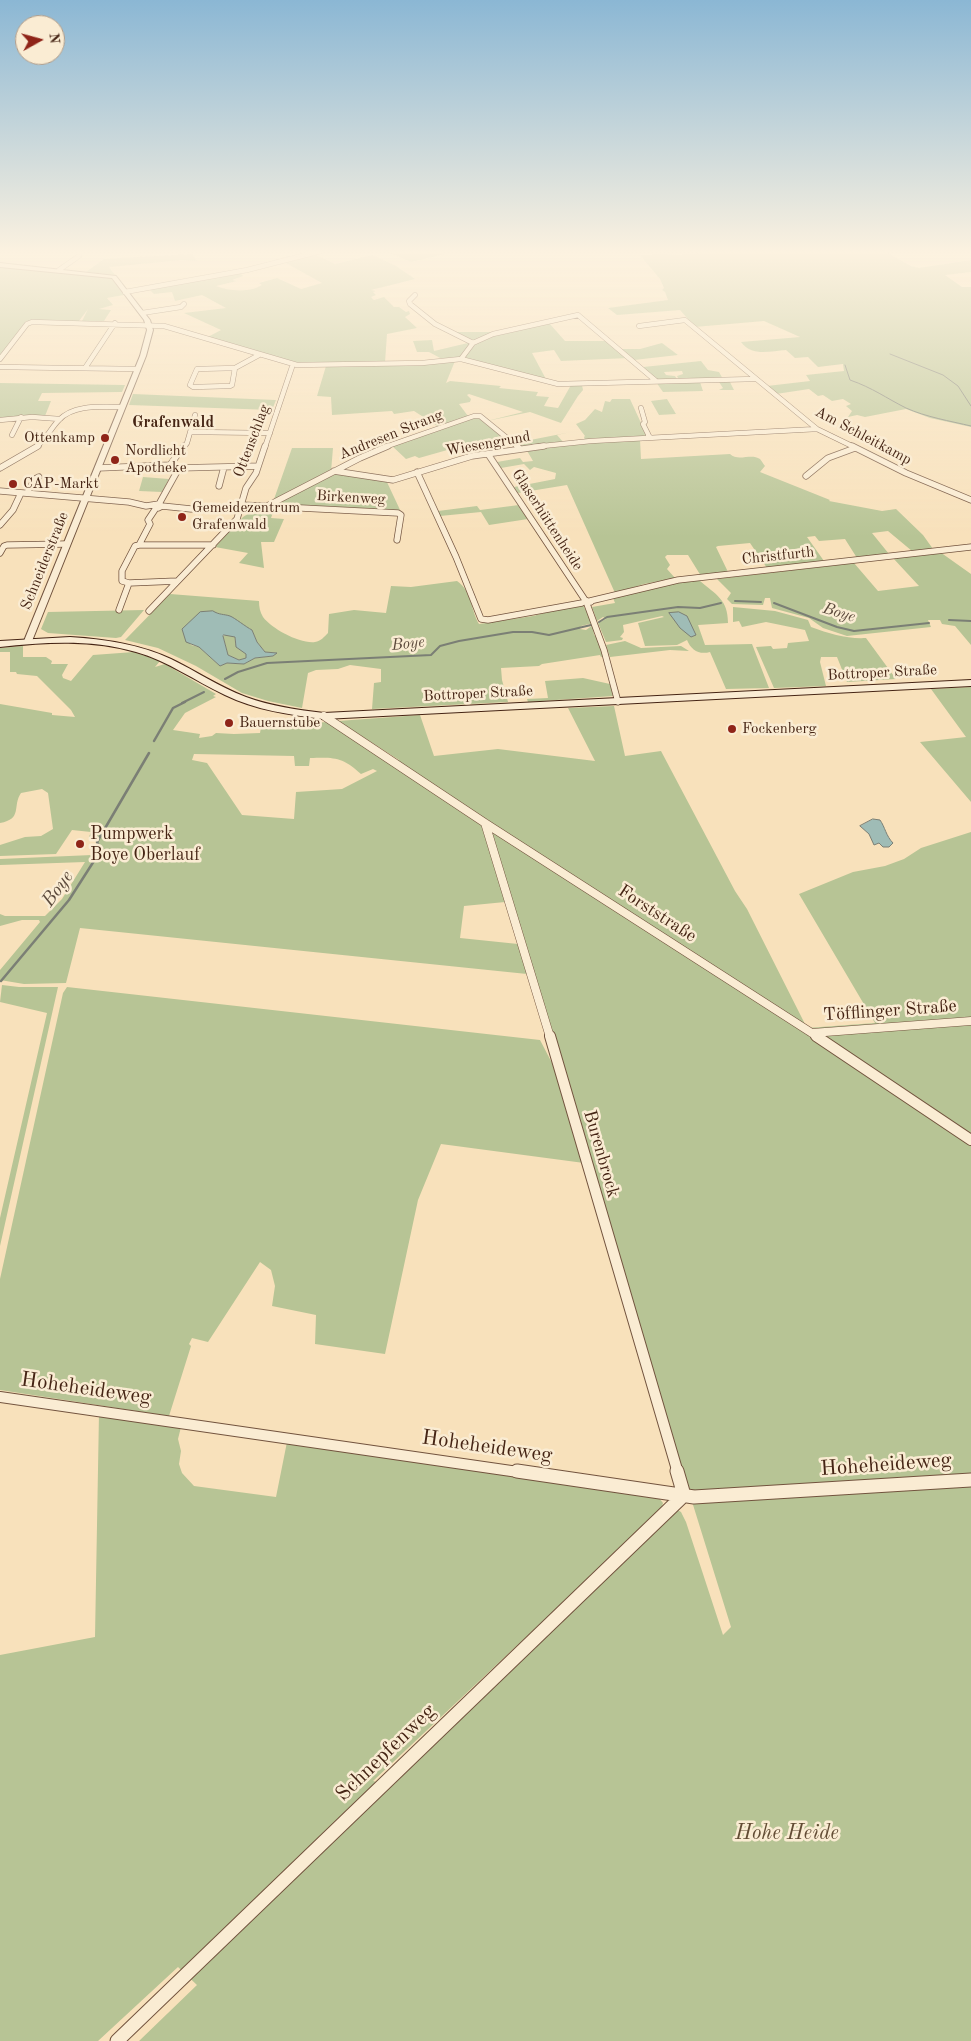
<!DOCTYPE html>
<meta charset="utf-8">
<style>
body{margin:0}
#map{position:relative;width:971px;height:2041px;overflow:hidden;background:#f8e1bb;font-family:"Old Standard TT",serif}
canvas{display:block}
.north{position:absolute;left:15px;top:15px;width:50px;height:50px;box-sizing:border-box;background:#faecd3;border:1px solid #b29c87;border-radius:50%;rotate:83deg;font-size:14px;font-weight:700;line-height:20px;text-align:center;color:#452414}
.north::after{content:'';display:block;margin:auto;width:18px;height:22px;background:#8f2418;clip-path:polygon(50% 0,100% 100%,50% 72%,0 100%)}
</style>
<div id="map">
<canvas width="971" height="2041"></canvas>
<div class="north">N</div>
</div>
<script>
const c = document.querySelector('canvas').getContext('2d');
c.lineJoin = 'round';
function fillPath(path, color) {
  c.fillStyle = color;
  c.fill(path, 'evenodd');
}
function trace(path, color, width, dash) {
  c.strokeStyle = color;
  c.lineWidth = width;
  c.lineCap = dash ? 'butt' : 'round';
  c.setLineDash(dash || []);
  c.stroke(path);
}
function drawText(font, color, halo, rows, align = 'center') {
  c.font = font + ' "Old Standard TT",serif';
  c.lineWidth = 5;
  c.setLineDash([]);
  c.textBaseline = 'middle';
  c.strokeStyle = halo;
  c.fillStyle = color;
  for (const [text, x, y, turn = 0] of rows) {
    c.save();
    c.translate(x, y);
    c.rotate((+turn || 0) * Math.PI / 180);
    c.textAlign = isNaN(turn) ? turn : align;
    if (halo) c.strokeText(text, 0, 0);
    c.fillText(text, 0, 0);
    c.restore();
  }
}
fillPath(new Path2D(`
 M440,251l5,3 -34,8 -23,-10z
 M699,251h185l27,15 8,2 52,-8v12l-26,3 17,12h9v140l-41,-9 -24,-9 -41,8 -8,-2 -9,2 4,-6 -6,-5 5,-2 -8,-5 -11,2 -9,-6 -5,1 -9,-7 -33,5 -9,-8 43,-5 -4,-6 38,-4 -1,-7 -25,3 -10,-10 -13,1 -9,-8c-16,1 -34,7 -45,-8l59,-5 -36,-16 -69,6 -15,-17 -63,5 -9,-7 60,-8 -3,-8 -3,-2 2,-2 -4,-9 -20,-24 57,-1z
 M192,254l5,7 -14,-1 -74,7 6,8 -29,-3 18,-13z
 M314,254l21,10 38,-9 23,11 19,13 -44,11 5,1 -3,1 3,3 -5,2 3,3 10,-3 10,10h5l7,5 3,-1 1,3 -5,3 12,11 -30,6 -2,29 -87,1 -92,-26 15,-8 -37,-17 42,-5 -24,-13 -27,6 -3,-9 -18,2 -5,-5 91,-16 3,3 -11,4 5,1 -21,5c13,5 33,7 46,-1l-3,-2 18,-5 24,11 21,-6 -38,-21z
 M0,266l111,12 13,17 -17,3 6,7 -14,4 12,1 -7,11h-22l6,-12 -9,12h-53l-26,35z
 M545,323l5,1 15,17h43l21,17 -68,3 -7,-11 -22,3 15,28 -79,-22h-26l-13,-7h-12l-4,-11 19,-1 2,11 38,-9 -16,-10h36z
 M662,343l16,12 -44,5 -14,-11h20z
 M455,361l-9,22 4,-2 51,5 -2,2 39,4 -2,4 13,1 -5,9 14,2 13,-23h11l1,5 -5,6 -17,27 -31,-11 -43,9 36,-9 -54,-18 -2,1 4,4 -1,3 -11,2 9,12 -29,11 -25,-16 -20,3 -2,-3 -60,4 -1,-18 -14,-1 9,-30z
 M701,361l7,9 11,2 4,7 -44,1 -2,-4 6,-2 -1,-3 -18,1 2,3 9,1 2,3 -19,1 -15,-13z
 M729,380l5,10h-15l4,-2 -4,-6h-19l3,9 -40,1 -7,-10z
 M0,383l125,2 -3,7 -80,1 -4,8h13l-6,15 -45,3z
 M133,394l143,6 -4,10 -143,-5z
 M612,399h18l17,37 -62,4 -1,-3 1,-1 -9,-12 9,-4 10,-11 7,3 3,-11 5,1z
 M667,399l9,15 -17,1 -8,-14z
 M473,417h7l27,23 -49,7 -39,11 -4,-2 -9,3 -15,-14z
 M571,432l-14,3 7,8 -42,5 -7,-5z
 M640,439l1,20 89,-5c8,8 21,-1 30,5 2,2 3,5 5,7l-5,6 70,28 -1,1 53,10 14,-2 27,26 10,14 -21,2 -24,-20 -16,2 17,21 -32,4 -12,-19 -26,2 -4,-5 -8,1 17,24 -57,7 -17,-25 -32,3 -2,1 12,25 -27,4 -13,-21h-21l-2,2 5,8 -3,4 8,9 -31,6 -29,9 -48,-108 -49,8 -4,-6 41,-8 1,-6 -22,-6 -4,3 -6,-6 -23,4 -4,-6 23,-4 3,4 10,-1 -7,-12z
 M292,448h41l-2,24 -58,30z
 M333,473l53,7 15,32 -129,-6z
 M143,477l26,2 -7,13 -23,-1z
 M519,505l9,14 -39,6 -8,-13 -41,4 -2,-5 39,-5 3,4z
 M259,507h16l-4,11 13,1 -10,23h-13l3,26 -25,-5 9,-10 -33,-6 28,-30z
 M940,552l31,22v71l-16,-19 -13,-2 -2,-4h-12l3,7 -84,9 -24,-8 -14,-10 -37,-10 -2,-10h-5l-2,7 -31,-1 -5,-5 4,-6 -14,-14 137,-16 24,28 41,-5 -26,-28z
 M699,580c17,15 29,19 29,43l-30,2 7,20 47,-1 17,44 -43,1 -16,-37c-11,3 -19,-2 -23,-12l-10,5 -32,1 -7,-23 26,-6 -2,-1 -39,9 1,7 -4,5 3,1 -1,2 -16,2 -8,-19 8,-4 -3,-2 -6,4 -5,-14 23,-4 -2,-5 49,-14z
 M457,581c15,10 14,30 22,43l54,-8 45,-12 5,1 10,18 -12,3 -1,3 6,1 7,-5 1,10 2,1 8,20 -3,1 -1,-2 -58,9 -3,2 -38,2 1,12 6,22 -136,7 2,-26 7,-1v-13l-31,-4 -12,4 -22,1 -8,3 -6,35 -34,-7 -26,-8 -46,-27 -38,-18 -33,-8 45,-46 89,7c0,6 1,11 4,16 9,12 37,27 52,25 6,-1 9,-5 13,-9l1,-19 25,-4 32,3 5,-27 20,1zM218,614c16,3 20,9 34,16l5,12 8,10 11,1 -3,3 -18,2 -11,6 -17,-1 -7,3 -21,-19 -8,-2 -9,-16 15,-12z
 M733,607l42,4 33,9 3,7c19,7 36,12 55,11l30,41 -49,3 -10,-25h-16l-1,5 6,24 -52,2 -18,-41 15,-1 2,3 14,-1 1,-5 21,-2 -4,-11 -39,-8 -24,5 -3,-6 -6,1z
 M144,610l-23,27 -5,1 -68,-5 -7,-4 7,-17z
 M228,634l7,3v6l11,11v4l-7,2 -11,-5 -5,-19z
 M625,641l16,7 40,-2 8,5 -19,-1 -60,7 -4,-12z
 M23,646v11h23l6,4 -1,3h17l-6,11 1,3 8,3 22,-26 41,-3 26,9 -5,6 10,-3 51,30 -3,2 3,1 -31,16 -12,17 27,4 -1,4 13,-2 4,-3 18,1 26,-1 2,-11 28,-3 19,4 19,-1 63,42 8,-4 -61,-39 82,-6 14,41 64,-7 97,12 -27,-53 46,-2 11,50 36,-5 74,140 12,18 60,119 68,-5 -76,-129 54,-22 32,-6 19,-7 17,-11 50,-16v1209h-832l58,-56 -19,-18 -80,74h-98v-386l95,-18 4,-224 82,14 -3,12 3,12 -2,13 3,9 12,13 82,11 11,-55 372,56 4,5 -2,7 -288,271 18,5 285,-277 5,3 5,10 37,113 8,-8 -234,-753 8,28 -41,4 -4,32 58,6 9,30 -447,-46 -14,55 -42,1 -24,-4v-10l40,-48 -1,-2h-17l-22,6v-12l5,2h40l17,-17 23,-37 -85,3v-6l92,-4 6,-16 -9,-2 2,-5 -19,-2 -16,24 -56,2v-11l25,-8 16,-1 12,-7 -5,-36 -6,-4 -21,4c-9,13 2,26 -21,30v-119l52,9v2l23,2 -4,-7 -34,-34 -20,-2 -1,-2h-6v-20h-10v-4zM194,754l100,2 1,10h14l1,-8c24,-1 33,-1 51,16l12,-5 4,2 -35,18 -46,3 -2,27 -52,-4 -35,-52 -15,-3z
 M583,678l27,6 3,12 -85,6 -1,-3 21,-1 -3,-17z
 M971,687v115l-51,-60 46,-5 -35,-48z
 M2,985l17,2h39l-58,259v-28l47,-205 -47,-11z
 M67,987l473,53 12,23 32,100 -143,-19 -23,56 -33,154 -70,-10 1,-29 -44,-9 3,-20 -4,-16 -11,-8 -52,80 -16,-4 -3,6 2,2 -22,70 -169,-26v-111l63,-286z`), '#b7c495');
const water = new Path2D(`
 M213,611c6,4 11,3 17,5 5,2 16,11 22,14l5,12 8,10 12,1 -4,3 -18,2 -11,6 -17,-1 -7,3 -21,-19 -13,-5 -4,-13 18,-17zM224,635l11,2 1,10 10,7v4l-7,2 -11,-5 -5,-19z
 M679,612l8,4 9,19 -5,2 -11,-9 -11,-15z
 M873,819l7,1c5,7 6,16 13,23l-4,4h-6l-4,-4 -5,2 -5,-11 -9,-8z`);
fillPath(water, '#9fbcb6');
trace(water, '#7b7f75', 1);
trace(new Path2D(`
 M890,354l53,21 15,11 13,20
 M845,365l5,15c23,8 36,18 56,28 20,9 44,13 65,18`), '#7b7f75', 1);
trace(new Path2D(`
 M735,601l26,1
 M774,603l63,24 17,4 75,-8
 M949,620l22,1
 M599,622l8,-5 71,-10 22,1 21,-5
 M225,679l13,-7 29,-9 164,-8 9,-9 19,-5 54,-9h19l17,3 42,-10
 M182,703l22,-11`), '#7b7f75', 2);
trace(new Path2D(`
 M154,741l19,-33 12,-6
 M1,981l68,-81 32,-50 -4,-8 52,-89`), '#7b7f75', 2.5);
const minorFar4 = new Path2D(`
 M59,270l20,-14 1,-5
 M125,292l122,-22 74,-19
 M415,295l-6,6 1,3 25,20 38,19
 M142,313l39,-6 3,-3
 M639,326l46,-6 132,109 37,18
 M0,359l27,-35 5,-2 132,4 133,39 125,-2 39,-4 97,25 197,-5
 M461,359l12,-16 20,-9 85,-19 78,66
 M0,367l137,2
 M85,368l30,-45
 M235,368l-3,17 -2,1 -37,1 -3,-2 7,-16z
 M235,368l24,-13
 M641,408l4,14 -2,2 7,14
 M0,420l32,-3 28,2
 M191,432l79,1
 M12,435l9,-18
 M36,447c10,-7 14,-18 23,-27 15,-16 42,-13 63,-13
 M184,447l3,-4 8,-28
 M265,447l28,-83
 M385,447l89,-31h6l38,31
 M533,447l58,-6 226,-12`);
const minorFar3 = new Path2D(`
 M517,446l3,3
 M852,446l54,27 65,27
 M488,454l97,146 6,2
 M0,468l38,-22
 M98,468l72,-3 14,-19
 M334,471l59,9 79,-24 72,-10
 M417,472l39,85 25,62 7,1 94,-17
 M806,476l22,-18 27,-10
 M219,486l5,-19
 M0,491l129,11 17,4 13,-2 3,2 -4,2 -4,-2
 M27,493l8,-14 4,-2
 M159,504l20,-36 79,-2
 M243,505l155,8 3,2 -4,25
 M162,506l29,3 23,-2 26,4
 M267,506l93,-48 28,-12
 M156,508l-8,12 2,4 -11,21 -4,1 -13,25v10l7,2 48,-2
 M0,525l13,-15 8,-17
 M139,545h74
 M0,553l4,-7 3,-1 60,-1
 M590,601l88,-21 293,-33
 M587,604l17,46 14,52
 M119,610l10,-27
 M149,611l88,-92 9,-31 10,-15 9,-27`);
const minorFar2 = new Path2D(`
 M324,716l161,107 333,214
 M485,823l65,214
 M812,1033l159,-12`);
const minorFar1 = new Path2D(`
 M550,1036l128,437
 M816,1036l155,104
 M0,1397l525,76`);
const minor = new Path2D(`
 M517,1471l177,26 277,-17
 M677,1471l7,24
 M117,2041l567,-546`);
const tertiary = new Path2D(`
 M0,263l116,13 34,44 3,10 -7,26 -114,285 -4,2 -4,-2 116,-285 7,-26 -3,-10 -32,-42 -112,-11z`);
const secondary = new Path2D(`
 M70,637c35,2 69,7 101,22 25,12 48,28 75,38 25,9 51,13 78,16l647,-33v6l-647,33c-34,-4 -68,-9 -99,-24 -30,-14 -57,-34 -89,-43 -44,-13 -91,-10 -136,-5v-6z`);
trace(minorFar4, '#72533e', 5.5);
trace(minorFar3, '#72533e', 7);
trace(minorFar2, '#72533e', 9);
trace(minorFar1, '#72533e', 12);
trace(minor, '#72533e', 15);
trace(tertiary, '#72533e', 2);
trace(secondary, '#452414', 2);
trace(minorFar4, '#faecd3', 4.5);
trace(minorFar3, '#faecd3', 5.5);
trace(minorFar2, '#faecd3', 8);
trace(minorFar1, '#faecd3', 10);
trace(minor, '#faecd3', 13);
fillPath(tertiary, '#faecd3');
fillPath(secondary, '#faecd3');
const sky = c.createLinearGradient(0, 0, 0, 537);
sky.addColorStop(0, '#8bb7d4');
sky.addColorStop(0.47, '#fcf2e0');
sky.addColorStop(1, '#fcf2e000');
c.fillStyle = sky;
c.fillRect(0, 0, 971, 537);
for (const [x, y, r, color] of [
 [105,438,5,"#8f2418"],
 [115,460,5,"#8f2418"],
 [13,484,5,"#8f2418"],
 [182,517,5,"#8f2418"],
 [229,723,5,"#8f2418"],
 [732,729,5,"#8f2418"],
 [80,844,5,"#8f2418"]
]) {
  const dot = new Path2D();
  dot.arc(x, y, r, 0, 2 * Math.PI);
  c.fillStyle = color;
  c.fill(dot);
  trace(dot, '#faecd3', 2);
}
drawText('15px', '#452414', '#faecd3', [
 ["Andresen Strang",391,435,-22],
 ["Am Schleitkamp",863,436,28],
 ["Ottenschlag",252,441,-69],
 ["Wiesengrund",488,444,-10],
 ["Birkenweg",351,498,3],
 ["Glaserhüttenheide",547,520,57],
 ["Christfurth",778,556,-6],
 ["Schneiderstraße",45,561,-68],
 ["Bottroper Straße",882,673,-3],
 ["Bottroper Straße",478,694,-3]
]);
drawText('15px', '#452414', '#faecd3', [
 ["Ottenkamp",95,438,"right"],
 ["Nordlicht",125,451],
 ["Apotheke",125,468],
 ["CAP-Markt",23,484],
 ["Gemeidezentrum",192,508],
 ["Grafenwald",192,525],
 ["Bauernstube",239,723],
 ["Fockenberg",742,729]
], 'left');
drawText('bold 16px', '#452414', '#faecd3', [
 ["Grafenwald",173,423]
]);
drawText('italic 16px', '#5c4a3c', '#faecd3', [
 ["Boye",839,613,17],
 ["Boye",408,644,-6]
]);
drawText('18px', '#452414', '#faecd3', [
 ["Pumpwerk",90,834],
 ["Boye Oberlauf",90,855]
], 'left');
drawText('18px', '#452414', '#faecd3', [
 ["Forststraße",657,914,33],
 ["Töfflinger Straße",890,1011,-4],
 ["Burenbrock",601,1154,74]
]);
drawText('italic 19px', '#5c4a3c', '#faecd3', [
 ["Boye",58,889,-54]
]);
drawText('21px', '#452414', '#faecd3', [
 ["Hoheheideweg",86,1389,8],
 ["Hoheheideweg",487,1447,8],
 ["Hoheheideweg",886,1465,-4],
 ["Schnepfenweg",386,1753,-44]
]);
drawText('italic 21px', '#624c34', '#faecd3', [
 ["Hohe Heide",787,1833]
]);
</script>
